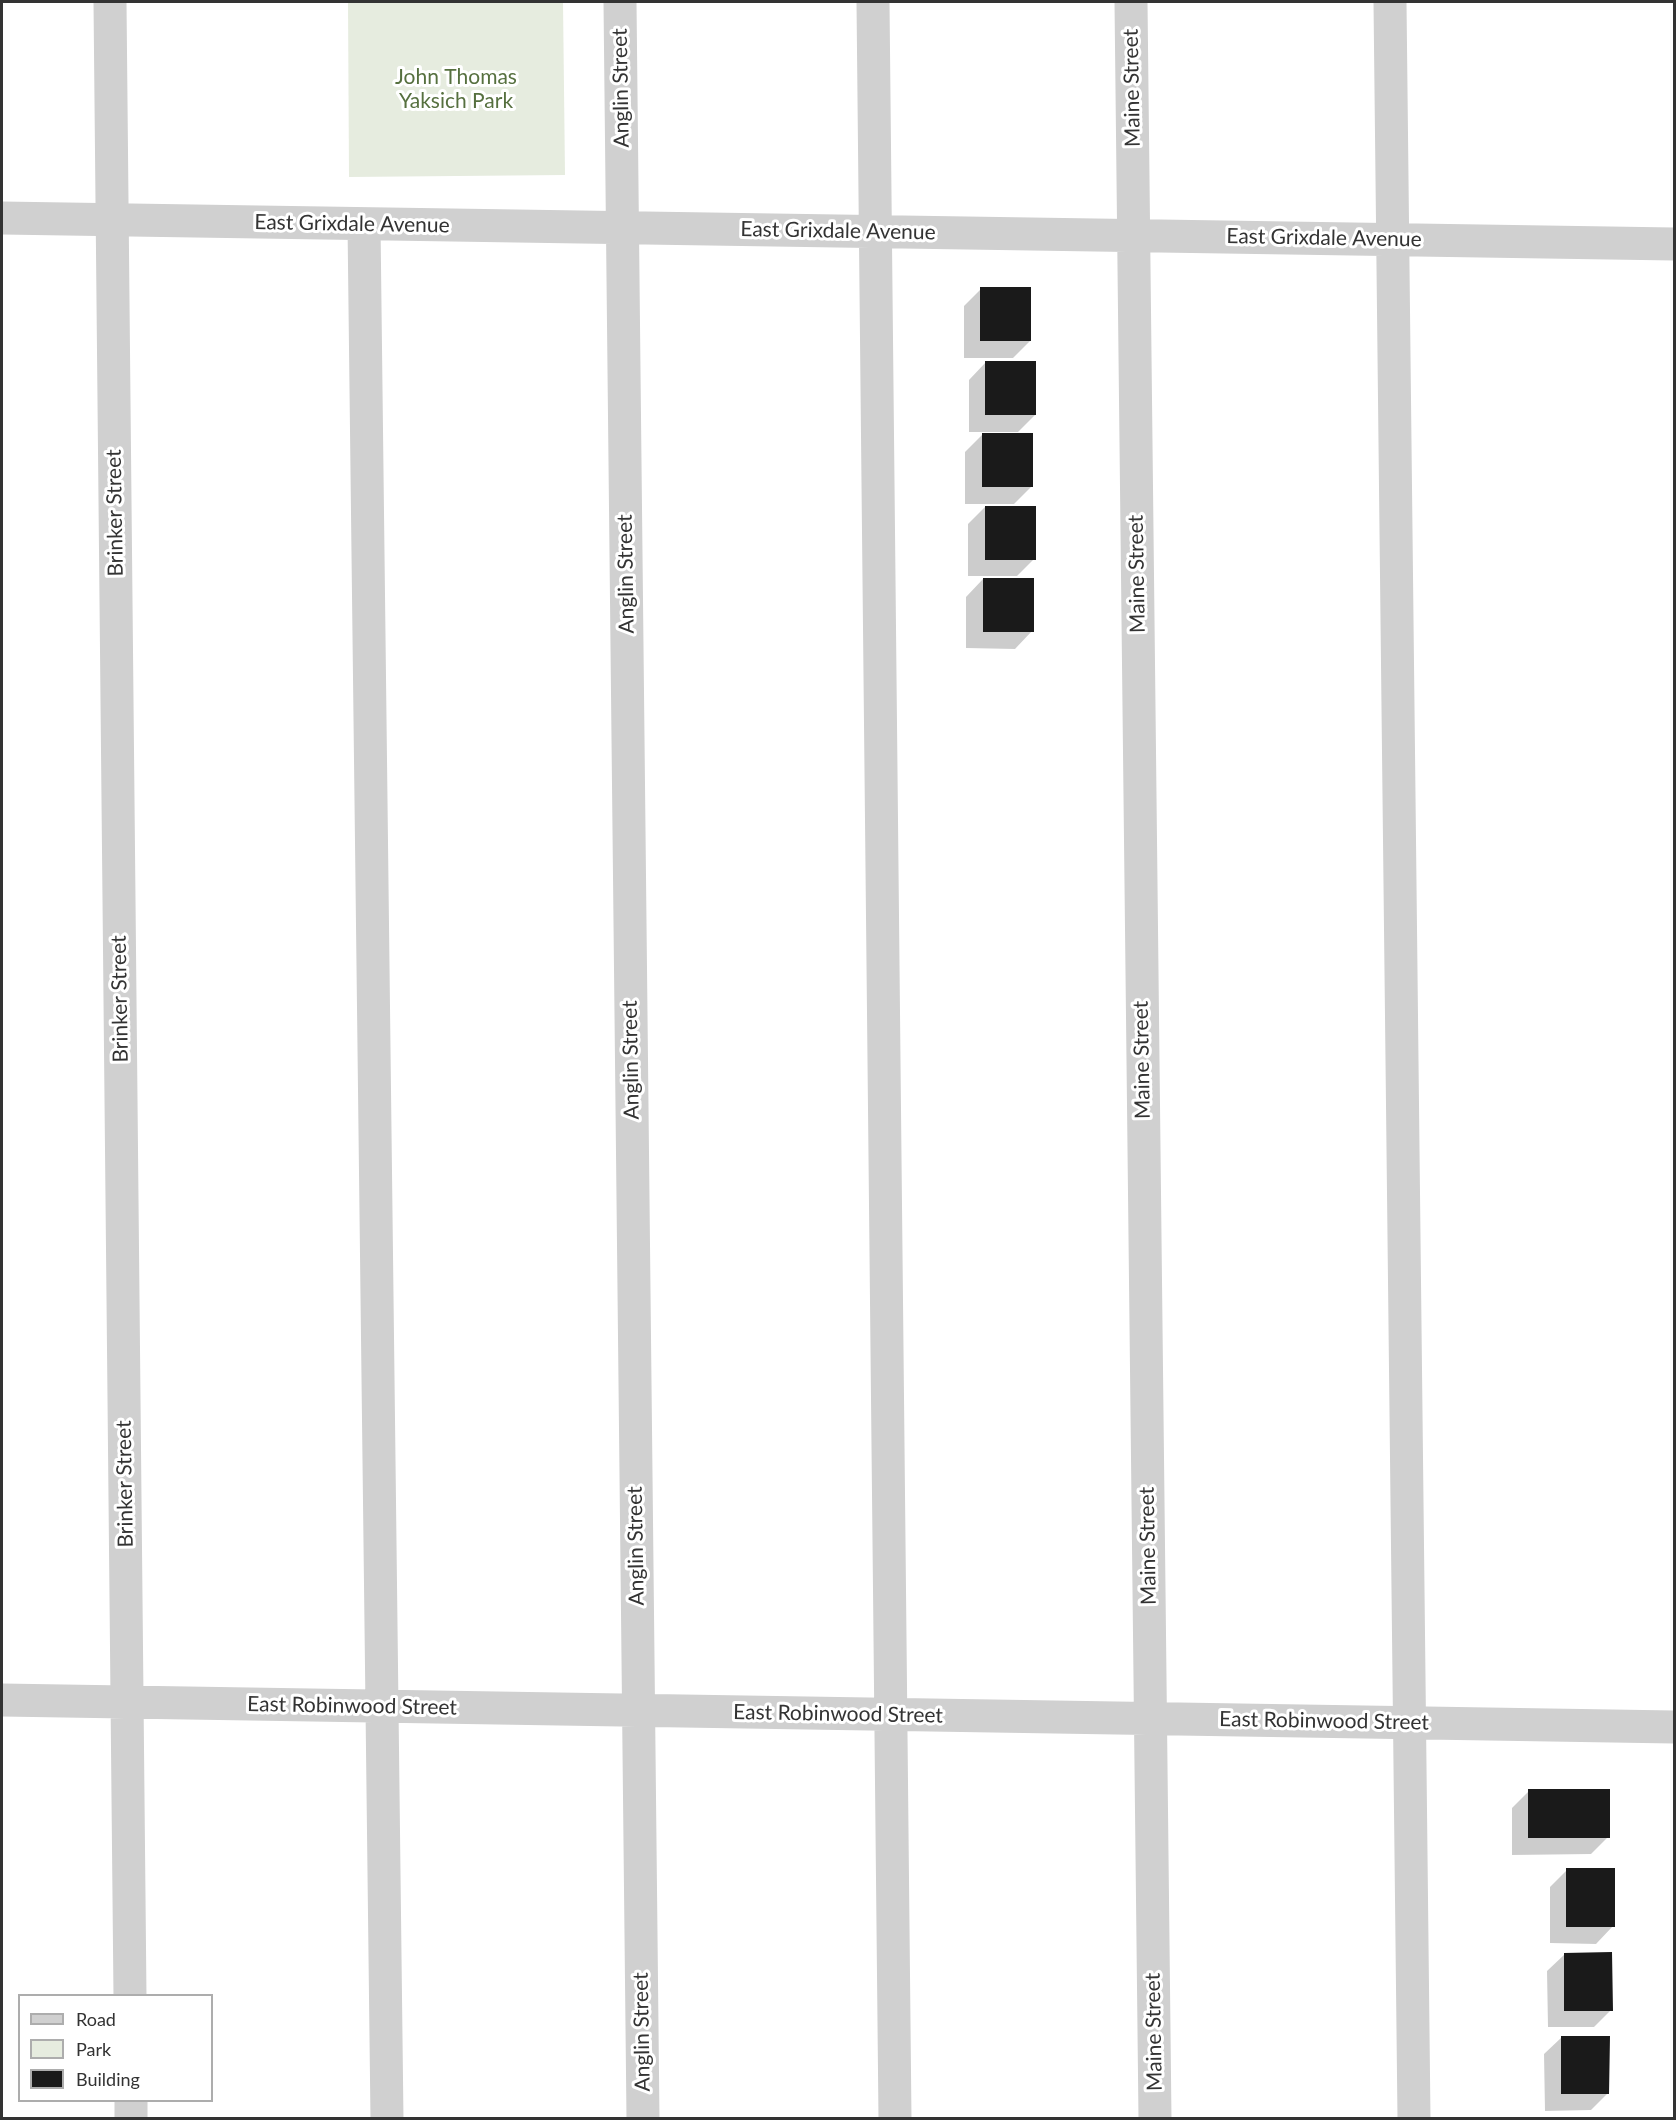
<!DOCTYPE html>
<style>
body{margin:0}
#map{position:relative;width:1676px;height:2120px;overflow:hidden;background:#fff;font-family:Lato,sans-serif}
canvas{display:block}
.frame{position:absolute;inset:0;border:3px solid #333;pointer-events:none}
.legend{position:absolute;left:18px;top:1994px;width:195px;height:108px;box-sizing:border-box;background:#fff;border:2px solid #adadad;margin:0;padding:8px 10px;list-style:none;font-size:18px;color:#333}
.legend li{display:flex;align-items:center;gap:12px;height:30px}
.legend b{width:30px;border:2px solid #adadad}
</style>
<div id="map">
<canvas width="1676" height="2120"></canvas>
<div class="frame"></div>
<ul class="legend">
<li><b style="height:8px;background:#d0d0d0"></b>Road</li>
<li><b style="height:16px;background:#e6ecdf"></b>Park</li>
<li><b style="height:16px;background:#1a1a1a"></b>Building</li>
</ul>
</div>
<script>
const c = document.querySelector('canvas').getContext('2d');
c.lineJoin = 'round';
function fillPath(path, color) {
  c.fillStyle = color;
  c.fill(path, 'evenodd');
}
function trace(path, color, width, dash) {
  c.strokeStyle = color;
  c.lineWidth = width;
  c.lineCap = dash ? 'butt' : 'round';
  c.setLineDash(dash || []);
  c.stroke(path);
}
function drawText(font, color, halo, rows, align = 'center') {
  c.font = font + ' Lato,sans-serif';
  c.lineWidth = 6;
  c.setLineDash([]);
  c.textBaseline = 'middle';
  c.strokeStyle = halo;
  c.fillStyle = color;
  for (const [text, x, y, turn = 0] of rows) {
    c.save();
    c.translate(x, y);
    c.rotate((+turn || 0) * Math.PI / 180);
    c.textAlign = isNaN(turn) ? turn : align;
    if (halo) c.strokeText(text, 0, 0);
    c.fillText(text, 0, 0);
    c.restore();
  }
}
fillPath(new Path2D(`
 M348,2h215l2,173 -216,2z`), '#e6ecdf');
fillPath(new Path2D(`
 M981,289l49,52 -17,17h-49v-52z
 M986,362l49,53 -17,17h-49v-52z
 M982,435l49,52 -17,17h-49v-52z
 M985,507l49,52 -17,17h-49v-52z
 M983,579l49,52 -17,18 -49,-1v-51z
 M1529,1791l79,46 -17,17 -79,1v-47z
 M1567,1870l46,56 -17,18 -46,-1v-56z
 M1565,1954l46,56 -17,17h-46l-1,-56z
 M1562,2037l46,56 -17,17 -46,1 -1,-57z`), '#0003');
fillPath(new Path2D(`
 M980,287h51v54h-51z
 M985,361h51v54h-51z
 M982,433h51v54h-51z
 M985,506h51v54h-51z
 M983,578h51v54h-51z
 M1528,1789h82v49h-82z
 M1566,1868h49v59h-49z
 M1612,1952l1,59h-49v-58z
 M1561,2036h49l-1,58h-48z`), '#1a1a1a');
trace(new Path2D(`
 M110,2l20,1994
 M620,2l23,2116
 M873,2l22,2116
 M1131,2l24,2116
 M1390,2l24,2116
 M2,218l1672,26
 M364,224l23,1894
 M2,1700l1672,27
 M131,2100v18`), '#d0d0d0', 33);
drawText('21px', '#56703f', '#fff', [
 ["John Thomas",456,77],
 ["Yaksich Park",456,101]
]);
drawText('21px', '#333', '#fff', [
 ["Anglin Street",621,88,-91],
 ["Maine Street",1132,88,-91],
 ["East Grixdale Avenue",352,224,1],
 ["East Grixdale Avenue",838,231,1],
 ["East Grixdale Avenue",1324,238,1],
 ["Brinker Street",115,513,-91],
 ["Anglin Street",626,574,-91],
 ["Maine Street",1137,574,-91],
 ["Brinker Street",120,999,-91],
 ["Anglin Street",631,1060,-91],
 ["Maine Street",1142,1060,-91],
 ["Brinker Street",125,1484,-91],
 ["Anglin Street",636,1546,-91],
 ["Maine Street",1148,1546,-91],
 ["East Robinwood Street",352,1706,1],
 ["East Robinwood Street",838,1714,1],
 ["East Robinwood Street",1324,1721,1],
 ["Anglin Street",642,2032,-91],
 ["Maine Street",1154,2032,-91]
]);
</script>
